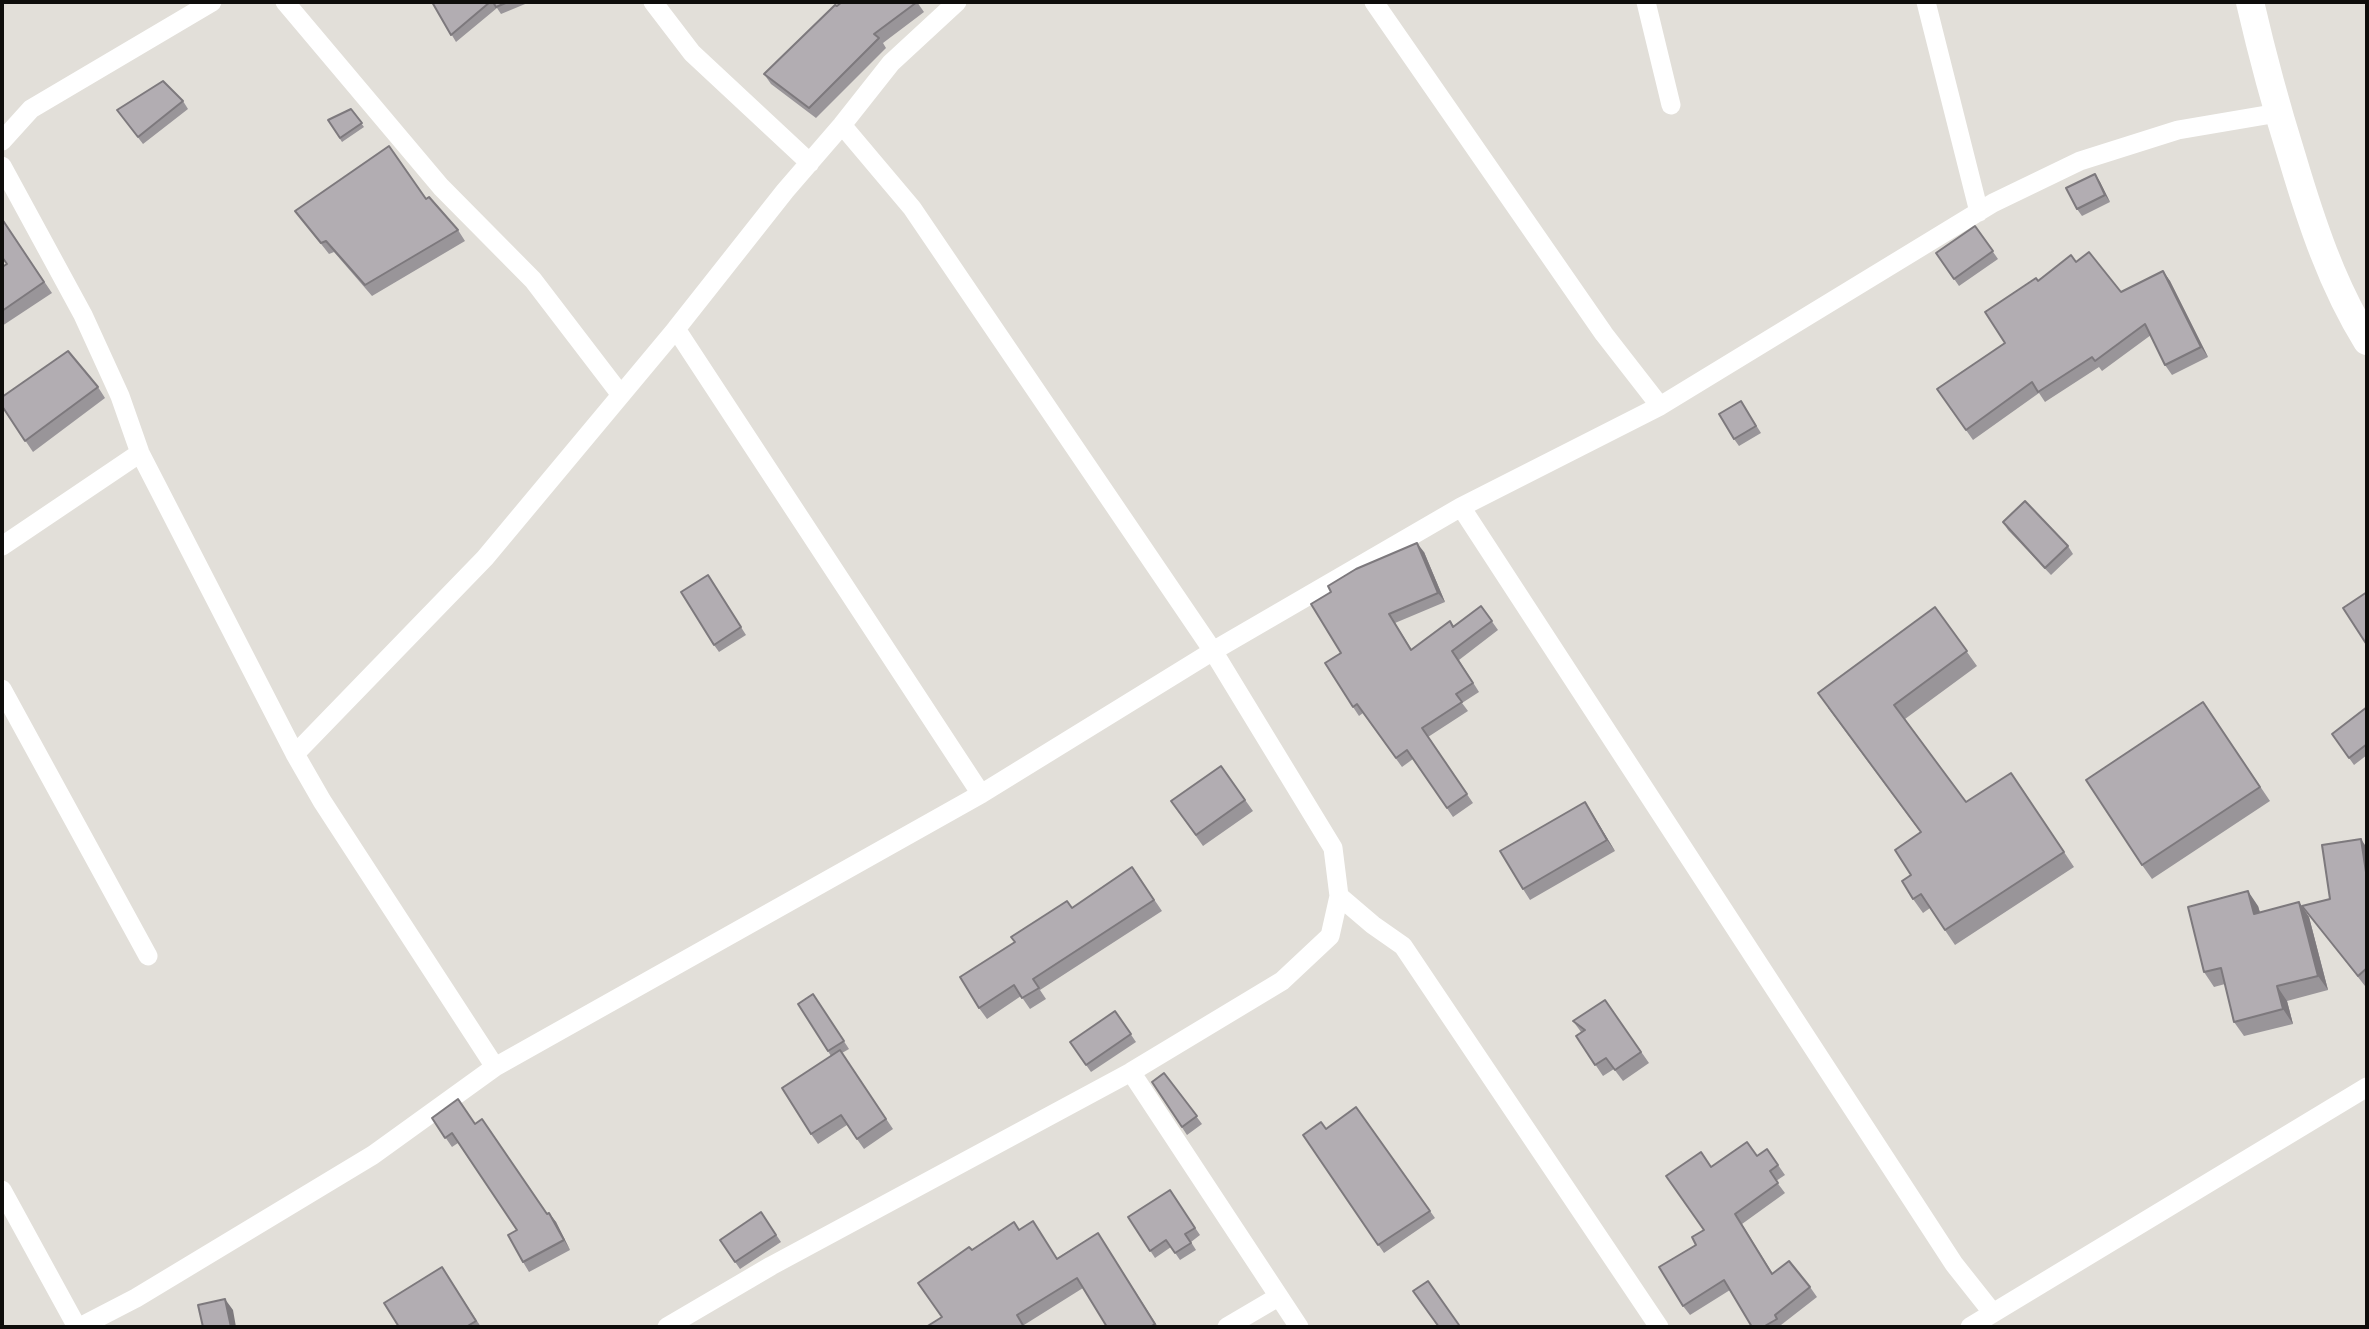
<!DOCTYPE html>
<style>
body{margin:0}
#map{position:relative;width:2369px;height:1329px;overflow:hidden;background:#e2dfd9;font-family:"Work Sans",sans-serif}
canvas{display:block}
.frame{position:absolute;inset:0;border:4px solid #0e0d0b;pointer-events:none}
</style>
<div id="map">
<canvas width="2369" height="1329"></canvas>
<div class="frame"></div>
</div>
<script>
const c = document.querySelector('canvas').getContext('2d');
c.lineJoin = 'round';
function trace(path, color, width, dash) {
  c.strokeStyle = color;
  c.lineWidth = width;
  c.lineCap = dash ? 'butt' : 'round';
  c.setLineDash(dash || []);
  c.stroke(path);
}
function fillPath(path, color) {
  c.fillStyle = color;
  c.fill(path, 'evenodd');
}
trace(new Path2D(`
 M285,2l156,185 92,93 88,115
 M653,2l39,51 118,110
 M1374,2l230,332 56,72
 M1646,2l25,103
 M1926,2l53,210
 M2,141l29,-32 181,-107
 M2,166l81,149 37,81 20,57 155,301 27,47 173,266
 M676,329l305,465
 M1461,507l493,757 38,48
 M2,546l138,-93
 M2,689l146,267
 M295,754l190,-196 191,-229 109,-138 57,-66 49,-62 66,-61
 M1339,896l34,29 30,21 256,381
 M1131,1072l168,255
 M2,1190l75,137
 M80,1327l56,-29 237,-143 122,-88 486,-273 232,-143 248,-144 199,-101 333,-203 87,-42 98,-31 100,-17
 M667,1327l104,-61 360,-194 151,-91 48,-45 9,-40 -6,-48 -120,-197 -301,-443 -70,-83
 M1227,1327l51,-30
 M1970,1327l397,-240`), '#fff', 19);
trace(new Path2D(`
 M2250,2c12,52 26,104 42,155 19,64 40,128 75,184`), '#fff', 28);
fillPath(new Path2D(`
 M432,2h98l-29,12 -4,-6 -41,34z
 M917,2l7,10 -41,31 3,5 -70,70 -45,-34 -7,-10 73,-68z
 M183,101l5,8 -45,35 -26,-34z
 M351,109l13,18 -22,15 -14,-22z
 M2095,174l5,8 10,20 -28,14 -5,-7z
 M426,199l32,31 7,11 -93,55 -38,-44 -5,2 -34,-43z
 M2,219l50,74 -50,33v-59l4,-3z
 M1975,226l23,33 -39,27 -23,-33z
 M2076,262l45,30 42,-21 7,10 38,76 -36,18 -7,-10 -14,-30 -49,36 -3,-4 -54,35 -6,-9 -66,47 -36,-51 68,-46 33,-62z
 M98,387l7,11 -72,54 -31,-46z
 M1741,401l20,32 -22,13 -5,-7z
 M2003,522l65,24 5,8 -22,21 -43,-45z
 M1424,552l21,50 -50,21 17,27 38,-29 4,5 27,-20 17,24 -39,30 20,32 -17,11 6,8 -40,26 45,66 -20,14 -40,-58 -11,8 -39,-54 -4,3 -6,-9 -12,-54z
 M708,575l38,60 -27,17 -5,-7z
 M1935,607l42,59 -72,53 61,83 55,-15 53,80 -119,78 -25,-37 -7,5 -10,-14 -2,-24 10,-42 -93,-125z
 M2203,702l67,99 -118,78 -10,-14z
 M2367,707v48l-13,10 -22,-31z
 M1221,766l32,45 -50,35 -32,-45z
 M1585,802l30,49 -85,49 -7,-11z
 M2367,848v137l-2,1 -63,-80 28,-7z
 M1132,867l30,44 -122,79 6,9 -16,10 -9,-13 -34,23 -8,-11 93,-100z
 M2299,902l10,15 19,73 -41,11 6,23 -49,12 -10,-14 -9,-38 -11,3 -10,-15 54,-66 2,6z
 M813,994l36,55 -7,4 51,76 -29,20 -17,-24 -29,19 -7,-10 20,-78 -33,-52z
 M1605,1000l44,63 -26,18 -9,-12 -11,7 -27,-40 5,-4 -8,-11z
 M1115,1011l21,31 -45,30 -21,-30z
 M1164,1073l38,51 -15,11 -35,-53z
 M1356,1107l79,111 -51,35 -81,-118 23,-6z
 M432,1118l43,6 72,90 2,-1 7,9 14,28 -41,22 -6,-10 -6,-32 -59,-87 -6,4z
 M1767,1149l18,26 -9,6 9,12 -43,31 31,50 37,13 7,10 -36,28 2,2h-31l-22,-37 -40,25 -7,-9 13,-61 8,-15 7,-63 46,-11z
 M1170,1190l30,45 -9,7 5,8 -16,10 -9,-13 -16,11 -27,-41z
 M761,1212l20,30 -41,27 -20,-29z
 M1019,1230l38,28 41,-25 60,94h-51l-24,-39 -59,37 -82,-8 30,-67z
 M442,1267l39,60h-82z`), '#999599');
fillPath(new Path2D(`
 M2095,174l5,8 10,20 -5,-7z
 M2163,271l7,10 38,76 -7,-10z
 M1417,543l7,9 21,50 -7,-9z
 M1585,802l7,11 23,38 -8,-11z
 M2361,839l6,9v26l-1,-2z
 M2248,891l10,15 6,22 -10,-14z
 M2299,902l10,15 19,73 -10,-14z
 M2277,986l10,15 6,23 -10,-15z
 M549,1213l7,9 14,28 -6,-10z
 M225,1299l8,11 3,17h-5z`), '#7d797d');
const building = new Path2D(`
 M432,2h58l-39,33z
 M493,2h15l-12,5z
 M842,2h75l-43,32 5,4 -70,70 -45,-34 71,-69 2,1z
 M163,81l20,20 -45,36 -21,-27z
 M351,109l11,14 -22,15 -12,-18z
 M389,146l37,53 3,-2 29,33 -93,55 -39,-44 -5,2 -26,-32z
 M2095,174l10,21 -28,14 -11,-21z
 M2,219l42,63 -42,29v-44l5,-3 -5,-7z
 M1975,226l18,25 -39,28 -18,-26z
 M2089,252l32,40 42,-21 38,76 -36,18 -20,-41 -50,37 -3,-4 -54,35 -6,-10 -66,48 -29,-41 68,-46 -20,-31 51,-34 2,3 33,-26 5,7z
 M68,351l30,36 -73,54 -23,-35v-9z
 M1741,401l15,25 -22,13 -15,-25z
 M2025,501l43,45 -23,22 -42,-46z
 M1417,543l21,50 -49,21 22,36 39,-29 3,6 28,-21 11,15 -40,30 21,32 -17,11 6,8 -40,26 45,66 -20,14 -40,-58 -11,8 -39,-54 -4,3 -28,-44 16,-10 -30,-49 20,-12 -3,-6 28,-17z
 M708,575l33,52 -27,18 -33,-53z
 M2367,592v53l-24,-37z
 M1935,607l32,44 -73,54 72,97 45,-29 53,79 -119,78 -24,-36 -8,5 -11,-18 9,-6 -16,-25 26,-18 -103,-139z
 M2203,702l57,85 -118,78 -56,-85z
 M2367,707v37l-18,14 -17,-24z
 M1221,766l24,34 -49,35 -25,-34z
 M1585,802l22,38 -84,49 -23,-38z
 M2361,839l5,33 1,-1v97l-9,8 -56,-70 28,-7 -8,-54z
 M1132,867l22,33 -121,79 6,9 -17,10 -8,-13 -35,23 -19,-31 55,-35 -4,-5 56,-36 5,7z
 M2248,891l6,23 45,-12 19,74 -41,10 6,23 -49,13 -13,-54 -17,4 -16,-65z
 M813,994l31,47 -16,10 -30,-47z
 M1605,1000l36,52 -26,18 -9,-12 -11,7 -19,-29 9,-6 -12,-9z
 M1115,1011l16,23 -45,31 -16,-23z
 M840,1050l46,69 -29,20 -16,-24 -30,19 -29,-46z
 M1164,1073l33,43 -15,11 -30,-45z
 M458,1099l17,25 7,-5 65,95 2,-1 15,27 -41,22 -15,-27 9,-5 -65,-97 -7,5 -13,-20z
 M1356,1107l74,104 -52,34 -75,-110 18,-13 5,7z
 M1747,1142l10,14 10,-7 11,16 -8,6 8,12 -43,31 37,60 17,-13 21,26 -35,28 2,4 -14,8h-11l-28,-47 -41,26 -24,-39 37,-22 -4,-8 12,-7 -38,-54 35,-24 10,15z
 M1170,1190l25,38 -10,6 6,9 -16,10 -9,-13 -16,11 -22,-34z
 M761,1212l15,23 -41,27 -15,-22z
 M1033,1221l24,38 41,-26 57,91 -5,3h-43l-30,-49 -60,37 7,12h-98l16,-10 -24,-34 51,-36 3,3 42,-28 5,8z
 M442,1267l34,54 -10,6h-67l-15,-24z
 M1428,1281l31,44 -2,2h-18l-26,-36z
 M225,1299l6,28h-28l-5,-22z`);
fillPath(building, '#b2adb2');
trace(building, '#7d797d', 2);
</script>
